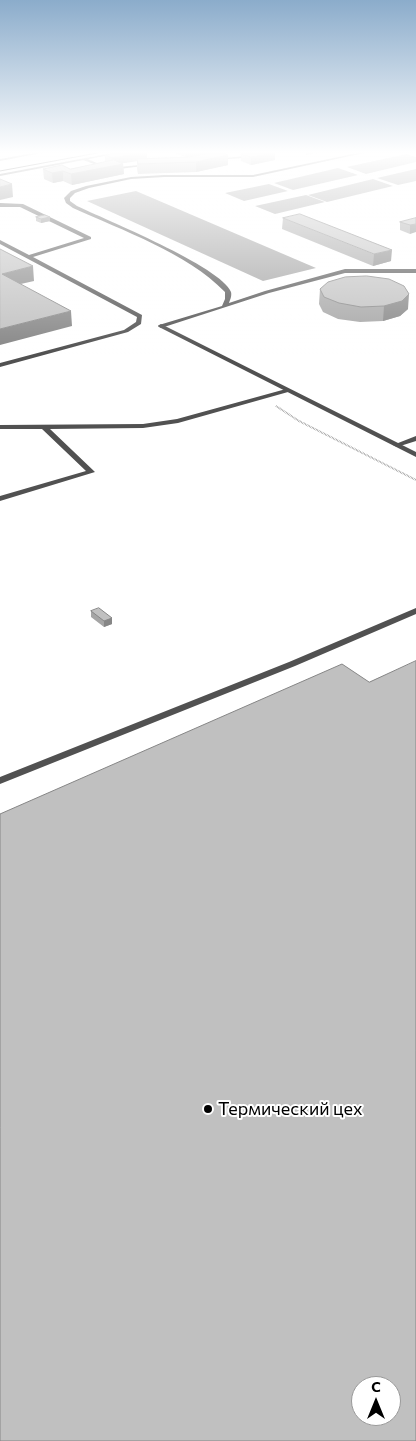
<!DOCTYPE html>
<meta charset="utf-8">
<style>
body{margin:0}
#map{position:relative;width:416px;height:1441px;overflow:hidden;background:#fff;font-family:Commissioner,sans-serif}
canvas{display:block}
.north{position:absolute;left:351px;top:1376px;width:50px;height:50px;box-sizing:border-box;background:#fff;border:1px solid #999;border-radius:50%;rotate:0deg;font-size:14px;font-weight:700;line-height:20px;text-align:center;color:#000}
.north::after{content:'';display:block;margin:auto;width:18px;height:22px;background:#000;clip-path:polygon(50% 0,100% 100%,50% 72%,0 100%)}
</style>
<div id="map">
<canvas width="416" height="1441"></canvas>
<div class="north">С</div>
</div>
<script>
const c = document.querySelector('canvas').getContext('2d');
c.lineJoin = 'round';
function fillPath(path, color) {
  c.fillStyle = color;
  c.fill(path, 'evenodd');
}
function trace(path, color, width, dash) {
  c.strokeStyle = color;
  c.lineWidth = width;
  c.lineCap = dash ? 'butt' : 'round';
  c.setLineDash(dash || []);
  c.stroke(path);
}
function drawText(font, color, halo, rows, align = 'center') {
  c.font = font + ' Commissioner,sans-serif';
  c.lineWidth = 4;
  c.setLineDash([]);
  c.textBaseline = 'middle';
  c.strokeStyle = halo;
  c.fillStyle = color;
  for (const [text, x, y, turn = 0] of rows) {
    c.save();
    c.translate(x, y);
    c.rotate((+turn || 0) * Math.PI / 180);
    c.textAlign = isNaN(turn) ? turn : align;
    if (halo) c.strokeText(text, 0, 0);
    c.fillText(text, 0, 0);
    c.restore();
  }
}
fillPath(new Path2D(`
 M406,154l10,3v5l-50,12 -19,-7z
 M338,168l20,7 -65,15 -19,-7z
 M416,169v12l-18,4 -21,-7z
 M373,179l20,7 -66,16 -19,-7z
 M269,184l19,7 -44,10 -19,-8z
 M136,191l180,77 -53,13 -176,-80z
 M306,195l19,7 -50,12 -20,-8z`), '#9f9f9f');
trace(new Path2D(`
 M276,406l23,15 117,59`), '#737373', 2, [0.5, 1]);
fillPath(new Path2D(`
 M34,153h8l-42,8v-2z
 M357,153h7l-111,24h-89l-33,2 -42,9 -14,5 -5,5v3l7,5c27,13 145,61 154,86 1,4 -1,8 -2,11l36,-12 80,-22h71v4h-71l-76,20 -108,35 -3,-2 1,-1 63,-19 3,-7v-7c-39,-40 -102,-61 -152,-84l-7,-5 -2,-5 7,-7 15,-5 45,-9 33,-2h89z
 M254,155l2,2 -40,3 -2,-1z
 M85,158l24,10 40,-4 2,1 -40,5 -28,-10z
 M0,203l23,1 68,33v2l-58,18 109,58 -1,9 -13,8 -128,35v-4l124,-33 12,-8 1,-5 -137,-73v-4l29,15 55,-17 -64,-31h-20z
 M286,389l2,1v2l-110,31 -35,5 -93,1 45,43 -95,29v-5l86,-25 -44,-42h-42v-4l143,-1 34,-5z
 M416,436v5l-19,6 -4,-2z
 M416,608v6l-121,52 -295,118v-7l289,-115z`), '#515151');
fillPath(new Path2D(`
 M112,153h8l-120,23v-2z
 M161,324l255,128v5l-257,-130 -1,-1z`), '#515151');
trace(new Path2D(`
 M0,171l97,-18`), '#000', 1);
fillPath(new Path2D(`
 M118,153h29v5l39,-1 -10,-3v-1h34l-24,4 42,-2v10l-32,7 -58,2 -1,-5v-8l-15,2 1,1 1,10 -52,11 -9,-4 -10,2 -9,-4 -1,-10h27l35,-7v-7z
 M275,153v7l-24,5 -10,-4v-7z
 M36,217h14v4l-9,2 -5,-2z
 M283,218l108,43 -18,5 -91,-37z
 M416,218l-6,16 -10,-4v-8z
 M320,289l88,20 -8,7 -17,5 -23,1 -22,-3 -15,-7 -4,-8z
 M91,611l21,7v6l-8,3 -13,-10z`), '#a5a5a5');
fillPath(new Path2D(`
 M140,153h7v6h-10v2l-25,4v-7z
 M186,153h24l-24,4z
 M275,153v7l-24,5v-8z
 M306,153h11l-11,2z
 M228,155v10l-32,7v-10z
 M123,164l1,10 -52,11 -1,-11z
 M63,171v10l-10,2 -1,-10z
 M12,184l1,13 -13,3v-13z
 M50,217v4l-9,2v-4z
 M416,224v8l-6,2v-9z
 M392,250l-1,11 -18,5 1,-12z
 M33,266l1,15 -31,7 -1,-14z
 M409,294l-1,15 -8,7 -17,5 1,-15z
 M71,311l1,15 -72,19v-16z
 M112,618v6l-8,3v-6z`), '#868686');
const building = new Path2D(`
 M118,153h22l-28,5 -7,-3z
 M211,153h11l6,2 -32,7 -58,2 -1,-5 52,-2z
 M246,153h29l-24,4 -10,-3z
 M114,160l9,4 -52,10 -8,-3 -11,2 -9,-4 19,-4 8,4z
 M0,179l12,5 -12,3z
 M300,214l92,36 -18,4 -91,-36z
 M45,215l5,2 -9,2 -5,-2z
 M416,218v6l-6,1 -10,-3z
 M0,249l33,17 -31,8 69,37 -71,18z
 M367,276l22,3 15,7 5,8 -7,7 -18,5 -23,1 -22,-4 -15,-6 -4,-8 8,-7 17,-5z
 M99,608l13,10 -8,3 -13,-10z
 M416,661v780h-416v-627l342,-150 27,18zM361,1386h30v30h-30z`);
fillPath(building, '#c0c0c0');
trace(building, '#868686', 1);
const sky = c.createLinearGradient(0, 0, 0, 354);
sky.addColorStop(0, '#8baccb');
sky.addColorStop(0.43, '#fff');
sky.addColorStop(1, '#ffffff00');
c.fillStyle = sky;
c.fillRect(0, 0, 416, 354);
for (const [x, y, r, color] of [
 [208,1109,5,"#000"]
]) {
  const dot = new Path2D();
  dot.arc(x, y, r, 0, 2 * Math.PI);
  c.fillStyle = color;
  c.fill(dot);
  trace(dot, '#fff', 2);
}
drawText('18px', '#000', '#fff', [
 ["Термический цех",218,1109]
], 'left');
</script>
